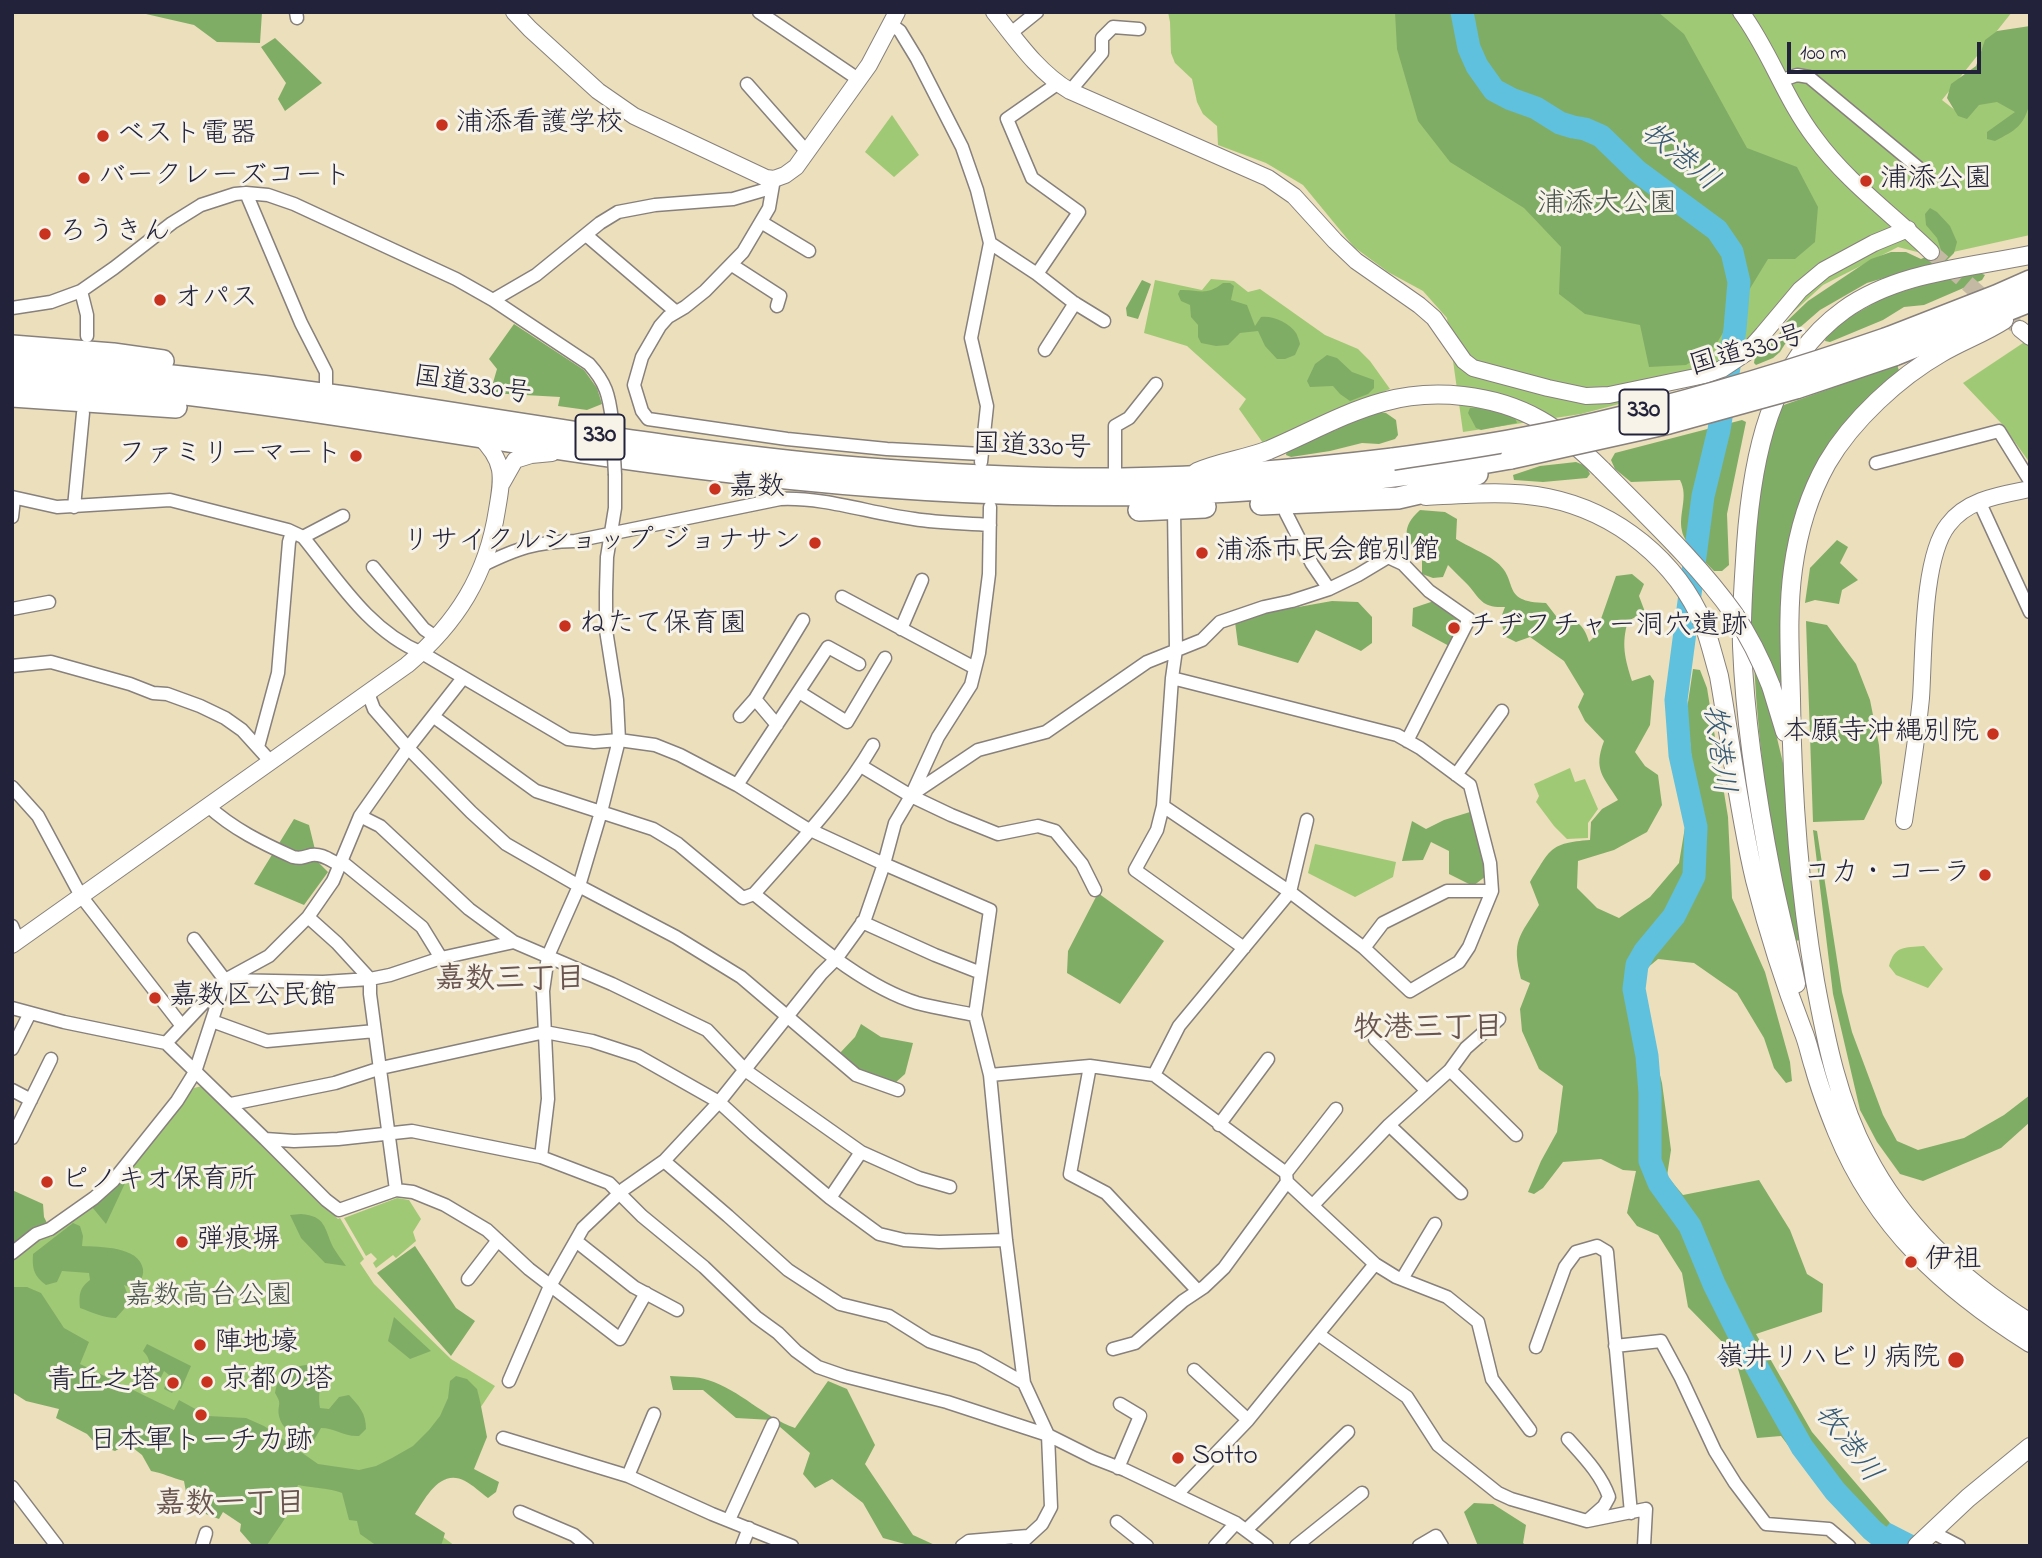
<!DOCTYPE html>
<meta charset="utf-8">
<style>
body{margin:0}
#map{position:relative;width:2042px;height:1558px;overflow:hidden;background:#ecdfbc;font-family:"Indie Flower",sans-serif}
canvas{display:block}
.frame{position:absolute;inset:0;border:14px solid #22223b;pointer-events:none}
.scale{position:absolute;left:1787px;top:42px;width:194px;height:32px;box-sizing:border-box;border:4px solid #22223b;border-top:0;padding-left:9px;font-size:21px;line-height:24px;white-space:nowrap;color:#22223b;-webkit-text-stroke:5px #f7f3e8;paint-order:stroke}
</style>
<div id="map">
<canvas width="2042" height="1558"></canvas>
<div class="frame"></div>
<div class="scale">100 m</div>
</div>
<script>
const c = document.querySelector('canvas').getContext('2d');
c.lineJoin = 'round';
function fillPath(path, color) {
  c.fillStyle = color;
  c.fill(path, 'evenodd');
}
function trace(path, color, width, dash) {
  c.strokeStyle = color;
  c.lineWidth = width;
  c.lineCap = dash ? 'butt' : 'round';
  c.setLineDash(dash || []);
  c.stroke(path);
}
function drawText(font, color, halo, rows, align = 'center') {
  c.font = font + ' "Indie Flower","Klee One",sans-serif';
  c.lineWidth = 6;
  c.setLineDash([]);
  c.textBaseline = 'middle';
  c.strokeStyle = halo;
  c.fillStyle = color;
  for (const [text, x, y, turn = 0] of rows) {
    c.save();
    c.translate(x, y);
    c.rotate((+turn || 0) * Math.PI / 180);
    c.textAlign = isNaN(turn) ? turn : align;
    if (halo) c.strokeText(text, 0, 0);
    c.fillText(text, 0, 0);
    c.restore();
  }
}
fillPath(new Path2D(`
 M1168,12h844l-70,88 23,18 65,-90v207l-86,19 -23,-1 -23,-6 -75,38 -46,42 -20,27 -32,22 -144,38 -118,18 -16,-114 -24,-27 -35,-19 -34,-25 -51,-62 -37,-22 -48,-18 -1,-19 -14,-12 -6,-12 -5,-23 -17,-16 -4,-10 -1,-31z
 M892,115l27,40 -25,22 -29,-25z
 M1211,279l23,2 14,11 12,-3 65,46 33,14 12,12 20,28 -127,54 -24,-34 7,-10 -59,-53 -43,-13 11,-53 47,10z
 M2030,335v128l-29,-40 -38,-40 60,-40z
 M1570,768l5,14 10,-3 13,30 -10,14v15l-21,1 -13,-13 -18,-24 3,-6 -5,-12z
 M1315,844l81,18 -3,15 -38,20 -47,-24z
 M1924,946l19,23 -15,19 -32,-13 -7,-9c6,-21 15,-18 35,-20z
 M202,1086c44,45 91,88 136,133l2,-1 24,41 -4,4 14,21 77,75 44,27 -85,126 45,34h-195l15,-47 -263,-160v-78l19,-17 15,-8 4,1 51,-39 93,-110z
 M397,1198l12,2 12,19 -8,13 3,9 -20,17 -3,-3 -17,13 -3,-5 4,-4 -6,-6 -5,3 -22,-38z`), '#a0c975');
fillPath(new Path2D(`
 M145,12h117l-2,31 -43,-1 -23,-17 -48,-11z
 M1395,12h263l26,22 63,114 50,19 21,40 -3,35 -20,17h-27l-53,87 -29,19 -37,2 -9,-42 -55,-11 -26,-20 2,-47 -37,-39 -74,-46 -32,-41 -21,-72z
 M2030,26v76c-6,24 -14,28 -35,39l-8,-2v-7l28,-20 -18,-10 -18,3 -12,14 -9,-3 -11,-18 4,-14 25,-18 9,-26 12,-9z
 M275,38l47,45 -37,28 -7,-12 8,-16 -25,-36z
 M1930,208l7,4 13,14 7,16 -3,11 -11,11 -22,3 -54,16 -47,27 -30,26 -10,16 -7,6 -17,7 -2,-2 1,-6 9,-11 13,-8 9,-16 22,-21 63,-42 20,-7h15l15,7 20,-9 -4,-12 -11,-13 -1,-11z
 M1980,273l5,2 -3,5 -58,25 -20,2 -21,13 -53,22 -5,-1 1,-4 15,-15 44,-25 51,-16z
 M1142,280l9,4 -13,35 -11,-3 -1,-8z
 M1223,283h7l4,3 -3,14 16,5 8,21 6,-9c11,-2 29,6 35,16 1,1 4,10 4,11l-5,11 -10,4h-8l-12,-13 -7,-15 -18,2 -12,12 -12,1 -15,-3 -3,-6v-12l-7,-8 -1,-12 -9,-4 -3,-7 2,-4c19,-1 25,7 43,-7z
 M514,324l70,46 13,18 5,16 -15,6 -29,-4 2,-9 -70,-4 7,-24 -8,-10z
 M1327,355l10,3 15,14 22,8v8l-6,6 -18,7 -10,-7 -7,-8 -23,1 -3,-6 8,-17z
 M1897,365l3,8 -97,127 -19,182 -7,1 -27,-58 4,-101 10,-68 17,-50z
 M1470,408h13l32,10 2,5 -36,7 -5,-2 -8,-15z
 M1380,412l6,1 10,7 2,15 -3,4 -16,5 -17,-1 -32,8 -39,6 -5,-2 1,-5 21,-12 28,-8 16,-9z
 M1742,420l4,2 -19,92 2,51 -7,6h-8c-9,-10 -30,-27 -32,-40 -4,-17 7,-34 -2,-51l-49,2 -16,-13 -4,-9 4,-7z
 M1576,462l10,4 4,8 -3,4 -44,4 -29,-2 -1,-5 27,-9z
 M1420,510l25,2 12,7 -1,20c12,8 28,13 39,22 26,19 3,41 51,42l10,13c18,2 28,7 33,26l6,-6 21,-60 16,-2 12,10 -5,12 6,16 -17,9c-7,23 -3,38 4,60l18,-6 4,6 -4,44 -15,27 10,14 13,9 4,30 -15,27 -33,18 -36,11 -1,27 20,20 22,10 31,-21 29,-34 7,-42 6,-58 -5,-54 6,-40 7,1 7,18 21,129 4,81 33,74 25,90 2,19 -6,2 -12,-15 -10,-30 -27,-45 -43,-30 -36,-4 -12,10 -19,31 21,29 14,54 9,67 -4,26 16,19 76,-15 31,50 17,44 16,10 -1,28 -66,22 56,98 78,91 -2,6 -30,-21 -35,-43 -14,8 -28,-37 -24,2 -23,-84 -46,-47 -6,-34 -24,-38 -21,-9 -10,-13 9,-42 -13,-1 -22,-11 -38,3 -20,26 -9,6 -6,-2 13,-31 16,-29 6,-46 -24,-17 -17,-38 -2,-22 10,-26 -9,-4c-10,-39 -1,-43 18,-74l-9,-23c21,-33 19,-39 60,-42l1,-18 11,-13 16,-9c-15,-24 -25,-30 -14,-59l-19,-20 -7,-14 6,-13 -20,-33 -34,-24 -14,5 -10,-5 -6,-17 5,-13c-23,1 -24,-7 -37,-22 -7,-7 -14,-14 -20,-20l-5,12 -10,1 -11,-4v-16c-19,-17 -21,-31 -2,-48z
 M1837,540l11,7 -8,16 18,17 -16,10 -3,14 -24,-4 -10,3 5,-35z
 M1437,600l27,20 -13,27 -39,-21 1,-18z
 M1332,601l26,1 14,15v26l-11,8 -45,-21 -18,33 -60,-18 -3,-23 13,-6z
 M1806,621l21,4 29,39 14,36 9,45 3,38 -18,37 -51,2z
 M1754,664l17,49 12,50 6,77 12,100 -7,1c-22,-92 -35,-183 -40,-277z
 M1470,812l10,30 6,34 -13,10 -24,-12v-23l-18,-9 -8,18 -21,1 10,-40 14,8 18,-9z
 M294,819l15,6 9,37 10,10 -24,33 -50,-21z
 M1813,830l4,1 25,161 10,40 31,83 14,26 21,9 46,-12 40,-23 26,-20v27l-29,26 -78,33 -23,-7 -23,-32 -17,-32 -27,-116z
 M1098,893l66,48 -44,63 -53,-31 1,-22z
 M861,1024l20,13 32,6 -8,31 -10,9 -36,-11 -20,-18 16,-17z
 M134,1164l-28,60 -14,-17 25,-22z
 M12,1190l31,14 1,13 4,8 -36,22z
 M301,1214c25,2 23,14 32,33 4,7 9,13 13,19l-21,-3 -24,-25 -11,-23z
 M73,1223l7,3 3,10 -1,10c18,1 57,0 61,23 1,10 -4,13 -11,19l-8,-3 5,13 -5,11 -8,9c-12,0 -25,-6 -36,-10 -1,-13 -1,-20 10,-28l-1,-7 -27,-2 -5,11 -11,3c-12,-9 -14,-16 -13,-31z
 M415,1246l41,62 19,13 -24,35 -74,-83z
 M12,1287h15l14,6 23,35 25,14 -9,22 94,46 5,-10 29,16 38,2 18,8 54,38 41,6 17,-4 16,-8 21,-12 16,-16 11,-14 8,-18 2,-17 6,-5 11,3 10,10 3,12 7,36 -13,32 25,13 -3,10 -8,6c-7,-5 -15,-13 -23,-17 -24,-13 -39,16 -50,33l30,19 -4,13h-64l-17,-12 -3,-13 -8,-1 -7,-27c-13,-5 -30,-5 -44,-8l-14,35 -17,25 -14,1 -13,-15 1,-7 -18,-12 -4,7 -16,-6 -15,-10 -4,-22c-12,-3 -21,-8 -33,-10l-9,-16 -14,-11 -13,7 -18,-6 -10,-11 -31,-16 3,-9 -33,-8 -14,-9z
 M394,1317l37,34 -21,8 -22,-18z
 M147,1344l44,22 -10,23 -5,-1 -4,5 -8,-4 5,-14 -5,-4 -8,17 -11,-6c3,-13 9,-20 -2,-31z
 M314,1364c11,20 3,24 6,44l9,1 10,-12 10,-2c10,11 17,18 17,34l-7,7c-15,1 -24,-8 -38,-8l-7,12 -11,2c-9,-7 -22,-14 -24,-26 -2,-13 4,-10 -4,-23 4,-23 17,-27 39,-29z
 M670,1376c12,1 27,0 38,4 32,10 56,37 87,48l33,-47 19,8 28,56 -10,19 48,71 24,11h-25l-29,-8 -20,-35 -31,-24 -17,9 -12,-14 7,-21 -38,-33 -36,-2 -33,-28h-30z
 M1474,1503l19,1 33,21 -3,18 4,3h-49l-14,-34z`), '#80ad66');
fillPath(new Path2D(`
 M1890,1523l45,23h-57l-7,-3z`), '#5fc1dd');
trace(new Path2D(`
 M1462,12l7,36 8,18 17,24 17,9 25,9 24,15 13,4 12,2 16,7 36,35 80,59 15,22 7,30 -4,47 -16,101 -16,66 -27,204 4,55 16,72 -2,49 -20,40 -29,35 -8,14 -3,24 13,67 3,37v68l9,22 31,43 24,58 32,64 56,99 33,44 37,39 20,16`), '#5fc1dd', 23);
trace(new Path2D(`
 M1931,252l89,77`), '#c4b9a2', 16, [16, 8]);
const minor = new Path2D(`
 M296,12l1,6
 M759,12l99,67
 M892,25l8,6 17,28 45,88 15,43 13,53 -19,95 16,68 -6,56
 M1011,33l26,-21
 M1780,81l17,-6 12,2 111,92
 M747,84l60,68
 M1070,91l32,-38v-15l11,-11 26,2
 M774,179l-5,29 -26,44 -38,39 -20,16 -17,10 -8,9 -18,31 -8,28 8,26 6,8 139,20 100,10 95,5
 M246,193l55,130 25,49v20
 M761,222l48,29
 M586,235l89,76
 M990,243l47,31 42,-62 -47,-34 -25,-59 50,-35
 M732,265l48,31 -3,10
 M1037,274l36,28 31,19
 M81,291l6,24v21
 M493,300l43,-25 64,-52 18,-11 37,-7 78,-6 31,-9 9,-11
 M12,308l39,-6 30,-11 33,-23 58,-45 29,-18 34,-11 11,-1 22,2 26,9 162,75 37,21 96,64c17,19 20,31 23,56
 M1045,350l30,-47
 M1876,463l123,-32 31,50
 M1115,479v-53l14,-8 27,-34
 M12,497l45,10 113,-7 118,30 15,7c35,43 66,94 119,116l146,86 26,3 25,-2 36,5 25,10 57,30 69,43 78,36 106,46 -15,105 15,60 16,165 18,143 24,52 3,72 -9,17 -24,22
 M1979,501l51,111
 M74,507l9,-94
 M1174,509l2,141 -4,28 -9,128 127,86 74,56 19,-25 64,-32h45
 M1286,513l26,51 17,25
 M12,517l2,-18
 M303,537l40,-21
 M483,565c35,-17 52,-23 92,-24l205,-42c45,-2 89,14 134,20 25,4 51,4 76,6
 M373,567l51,62 13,9
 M842,597l133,71
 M12,609l37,-7
 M901,629l21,-49
 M12,666l39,-4 79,22 23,9 14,1 33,12 25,12 17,12 29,32
 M1172,678l225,57 23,13 50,37 20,78 2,28 -23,56 -10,15 -49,29 -46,-43
 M799,692l48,30 38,-64
 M368,693l6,16 34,39 63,64 35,32 73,42 97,51 65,40 115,98 42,15
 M740,716l15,-17
 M434,717l102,74 117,38 25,15 65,54 11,-4c47,37 105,91 163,109 19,5 39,8 58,12
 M777,725l-22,-26 48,-79
 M258,747l20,-74 11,-131 3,-10
 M861,766l50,30 40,19 47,19 40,-8 17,5 27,33 13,26
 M1456,775l46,-64
 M737,785l91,-138 31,17
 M12,787l26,29 43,80 101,130
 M911,795l67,-45 68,-18 101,-70 55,-22 18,-18 44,-15 28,-6 37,-12 29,-14 30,-18 15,7 26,27 40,28 -62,122
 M208,806c25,23 54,37 85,51 8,2 11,0 18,-2 11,-2 20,6 29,10
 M1163,806l-6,24 -22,40 109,78
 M360,816l20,10 89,83 45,33
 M341,861l81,66 19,31
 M754,894c41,-47 87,-94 119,-149
 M862,922l73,33 46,18
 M12,926l6,15
 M225,980l98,2 47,-3 20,-4 51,-17 73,-16 98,42 95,46 38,40 116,82 58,26 31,9
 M12,1008l52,14 102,21 99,96 29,2 44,-2 74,-8 129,26 68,26 33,33 62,51 52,50 22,16 18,18 22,16 26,9 103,26 101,33 46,23 31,12 111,53 31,23
 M212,1021l55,20 108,-10
 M1375,1039l51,51
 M166,1043l59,-63 44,-24 39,-39 25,-36 27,-65 48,-68 55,-70
 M12,1049l18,-36
 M1090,1066l-20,108 36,19 92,98
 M1450,1070l16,-22 33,-29
 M990,1075l100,-9 64,9 132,98 1,9 88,82 21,13 51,20 31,25 14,57 38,51
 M1154,1075l25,-49 111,-134 17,-72
 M12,1090l19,10
 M231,1104l104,-21 46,-15 164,-36 47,9 46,15 81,46 36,33 75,63 49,36 25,6 35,2 67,-2
 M1219,1125l49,-66
 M1389,1125l61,-55 66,65
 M12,1138l39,-79
 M265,1139l61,61 13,10 57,-20 -26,-196v-15l-33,-36 -29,-26
 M541,1157l7,-58 -5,-108 5,-35 31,-70 22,-74 18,-72 -2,-40 -11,-70v-38l1,-35 8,-49v-33
 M664,1161l64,55 60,54 52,34 49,12 40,25 49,16 46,26
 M1286,1173l50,-64
 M396,1190l17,2 32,13 42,25 42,39 91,70 26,-46
 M830,1198l31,-46
 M1313,1205l76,-80 72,68
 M576,1241l58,46 43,23
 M12,1253l24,-19 14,-5 44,-31 19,-17 64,-80 18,-29 30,-92 -31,-41
 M468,1279l30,-39
 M1402,1279l33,-55
 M1318,1334l89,63 31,48 60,48 13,6 76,22 59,-12 -2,37
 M1615,1346l46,-5 20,37 34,73 20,32 31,41 63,5 20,17
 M1536,1347l29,-80 11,-15 21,-6 10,6 24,261
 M1113,1349l22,-6 48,-42 21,-14 20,-19 63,-86
 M1194,1370l54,50
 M509,1381l41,-95 33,-58 41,-39 40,-28 55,-59 102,-128 15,-15 29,-40 19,-55 11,-41 16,-27 27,-59 33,-52 8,-32 10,-79 1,-67
 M503,1438l125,38 84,38 80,32
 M1568,1439c16,18 33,35 41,58l-5,9 -17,15
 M1118,1468l22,-52 -20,-12
 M628,1476l26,-62
 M12,1487l45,59
 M1177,1494l71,-74 127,-156
 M520,1512l54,23 13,11
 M729,1520l44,-96
 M1117,1522l30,24
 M1246,1530l102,-98
 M1932,1532l27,14
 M202,1546l4,-13
 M742,1546l7,-18
 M962,1546l7,-5 59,-5
 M1215,1546l21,-23
 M1296,1546l66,-53
 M1419,1546l17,-10 6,10`);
const tertiary = new Path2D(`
 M514,12l16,17 68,62 36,25 132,62 8,1 11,-4 11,-8 73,-102 28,-53
 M994,12c23,29 44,60 76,79l198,87 26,18 41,45 21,20 63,44 15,13 30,43 9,7 75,20 38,8 23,-1 96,-20 17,-6 24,-16 17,-19 37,-44 24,-20 50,-27 34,-14
 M1741,12c29,39 44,87 74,126 32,44 77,76 116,114
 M2020,329l10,8
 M502,483l13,-23 16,-5 21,-2
 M1904,821c6,-41 13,-82 17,-123 3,-44 1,-140 27,-173 19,-26 53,-30 82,-36
 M12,945l395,-280c50,-42 80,-90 90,-155 6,-34 8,-49 -18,-74`);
const secondary = new Path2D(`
 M2004,320c-20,13 -43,21 -63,33 -42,24 -89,67 -114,110 -18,32 -29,69 -34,106 -6,43 -3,87 -2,130 1,95 8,188 24,282 11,60 23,120 52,175 37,71 96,125 163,167
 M1197,472c23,-10 49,-13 72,-22 38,-16 74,-37 114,-48 50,-14 111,-8 157,18 23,13 43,31 62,50
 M1426,496c40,-2 82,-6 122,2 69,14 129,63 156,127 6,17 10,34 15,51 12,68 20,137 36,204 13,51 29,102 48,151 5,12 7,24 11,36 6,22 14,43 23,65 39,95 107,157 193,211
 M1771,686l14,46
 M1796,984c-7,-36 -17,-72 -24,-108 -15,-76 -27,-153 -30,-230 -1,-34 2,-67 4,-101 6,-86 23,-181 98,-235 53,-38 123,-42 186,-55
 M1917,1546l51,-48 62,-51`);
const trunk = new Path2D(`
 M1888,338l108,-42 34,-15
 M12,346l101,8 50,7
 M1894,355l136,-54
 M12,362c114,8 227,20 340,36 168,25 335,55 505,70 88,7 177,12 265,11 90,-1 181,-9 271,-20
 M12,381c40,2 81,3 121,7 206,22 410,63 616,86 256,29 508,31 762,-16
 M12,396l164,11
 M1261,504l137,-6 26,-6 53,-18
 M1139,510l66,-3`);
trace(minor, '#87807c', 15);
trace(tertiary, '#87807c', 18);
trace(secondary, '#87807c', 20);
trace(trunk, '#87807c', 24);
trace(minor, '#fff', 12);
trace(tertiary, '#fff', 16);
trace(secondary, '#fff', 18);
trace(trunk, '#fff', 21);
const minorBridge = new Path2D(`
 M612,420l3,55`);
const secondaryBridge = new Path2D(`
 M1602,470c43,44 96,93 132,144 15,22 27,46 37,72`);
const trunkBridge = new Path2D(`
 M1511,458l158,-35 127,-35 98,-33
 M1393,459c77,-11 154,-23 230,-42 90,-22 178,-49 265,-79`);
trace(minorBridge, '#87807c', 15, []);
trace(secondaryBridge, '#87807c', 20, []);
trace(trunkBridge, '#87807c', 24, []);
trace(minorBridge, '#fff', 12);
trace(secondaryBridge, '#fff', 18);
trace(trunkBridge, '#fff', 21);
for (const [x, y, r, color] of [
 [442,125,7,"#c8321e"],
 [103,136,7,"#c8321e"],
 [84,178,7,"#c8321e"],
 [1866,181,7,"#c8321e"],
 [45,234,7,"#c8321e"],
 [160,300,7,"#c8321e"],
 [356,456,7,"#c8321e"],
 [715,489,7,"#c8321e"],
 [815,543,7,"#c8321e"],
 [1202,553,7,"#c8321e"],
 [565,626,7,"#c8321e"],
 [1454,628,7,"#c8321e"],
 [1993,734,7,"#c8321e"],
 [1985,875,7,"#c8321e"],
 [155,998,7,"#c8321e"],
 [47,1182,7,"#c8321e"],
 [182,1242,7,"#c8321e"],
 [1911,1262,7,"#c8321e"],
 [200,1345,7,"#c8321e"],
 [1956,1360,9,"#c8321e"],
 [207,1382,7,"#c8321e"],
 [173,1383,7,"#c8321e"],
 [201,1415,7,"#c8321e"],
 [1178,1458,7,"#c8321e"]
]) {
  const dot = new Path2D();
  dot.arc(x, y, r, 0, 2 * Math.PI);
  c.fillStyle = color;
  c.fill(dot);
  trace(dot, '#f7f3e8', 2.5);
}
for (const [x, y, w] of [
 [1644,412,49],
 [600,437,49]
]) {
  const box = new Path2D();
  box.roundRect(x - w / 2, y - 22.5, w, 45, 5);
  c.fillStyle = '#f7f3e8';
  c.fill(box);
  trace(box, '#22223b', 2);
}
drawText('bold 26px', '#22223b', null, [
 ["330",1644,412],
 ["330",600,437]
]);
drawText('28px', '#22223b', '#f7f3e8', [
 ["浦添看護学校",456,125],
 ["ベスト電器",117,136],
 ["バークレーズコート",98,178],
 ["浦添公園",1880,181],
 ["ろうきん",59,234],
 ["オパス",174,300],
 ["ファミリーマート",342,456,"right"],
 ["嘉数",729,489],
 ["リサイクルショップ ジョナサン",801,543,"right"],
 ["浦添市民会館別館",1216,553],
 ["ねたて保育園",579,626],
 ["チヂフチャー洞穴遺跡",1468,628],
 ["本願寺沖縄別院",1979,734,"right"],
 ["コカ・コーラ",1971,875,"right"],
 ["嘉数区公民館",169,998],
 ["ピノキオ保育所",61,1182],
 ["弾痕塀",196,1242],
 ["伊祖",1925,1262],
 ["陣地壕",214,1345],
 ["嶺井リハビリ病院",1940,1360,"right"],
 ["京都の塔",221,1382],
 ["青丘之塔",159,1383,"right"],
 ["日本軍トーチカ跡",201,1443,"center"],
 ["Sotto",1192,1458]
], 'left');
drawText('28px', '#48544c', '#f7f3e8', [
 ["浦添大公園",1607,206],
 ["嘉数高台公園",209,1298]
]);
drawText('28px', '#22223b', '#f7f3e8', [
 ["国道330号",1748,353,-16],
 ["国道330号",472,388,9],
 ["国道330号",1032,449,2]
]);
drawText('italic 30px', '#375a74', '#f7f3e8', [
 ["牧港川",1678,159,39],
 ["牧港川",1716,749,83],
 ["牧港川",1846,1445,53]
]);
drawText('bold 30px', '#695450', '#f7f3e8', [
 ["嘉数三丁目",510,982],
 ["牧港三丁目",1428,1031],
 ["嘉数一丁目",230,1507]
]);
</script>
